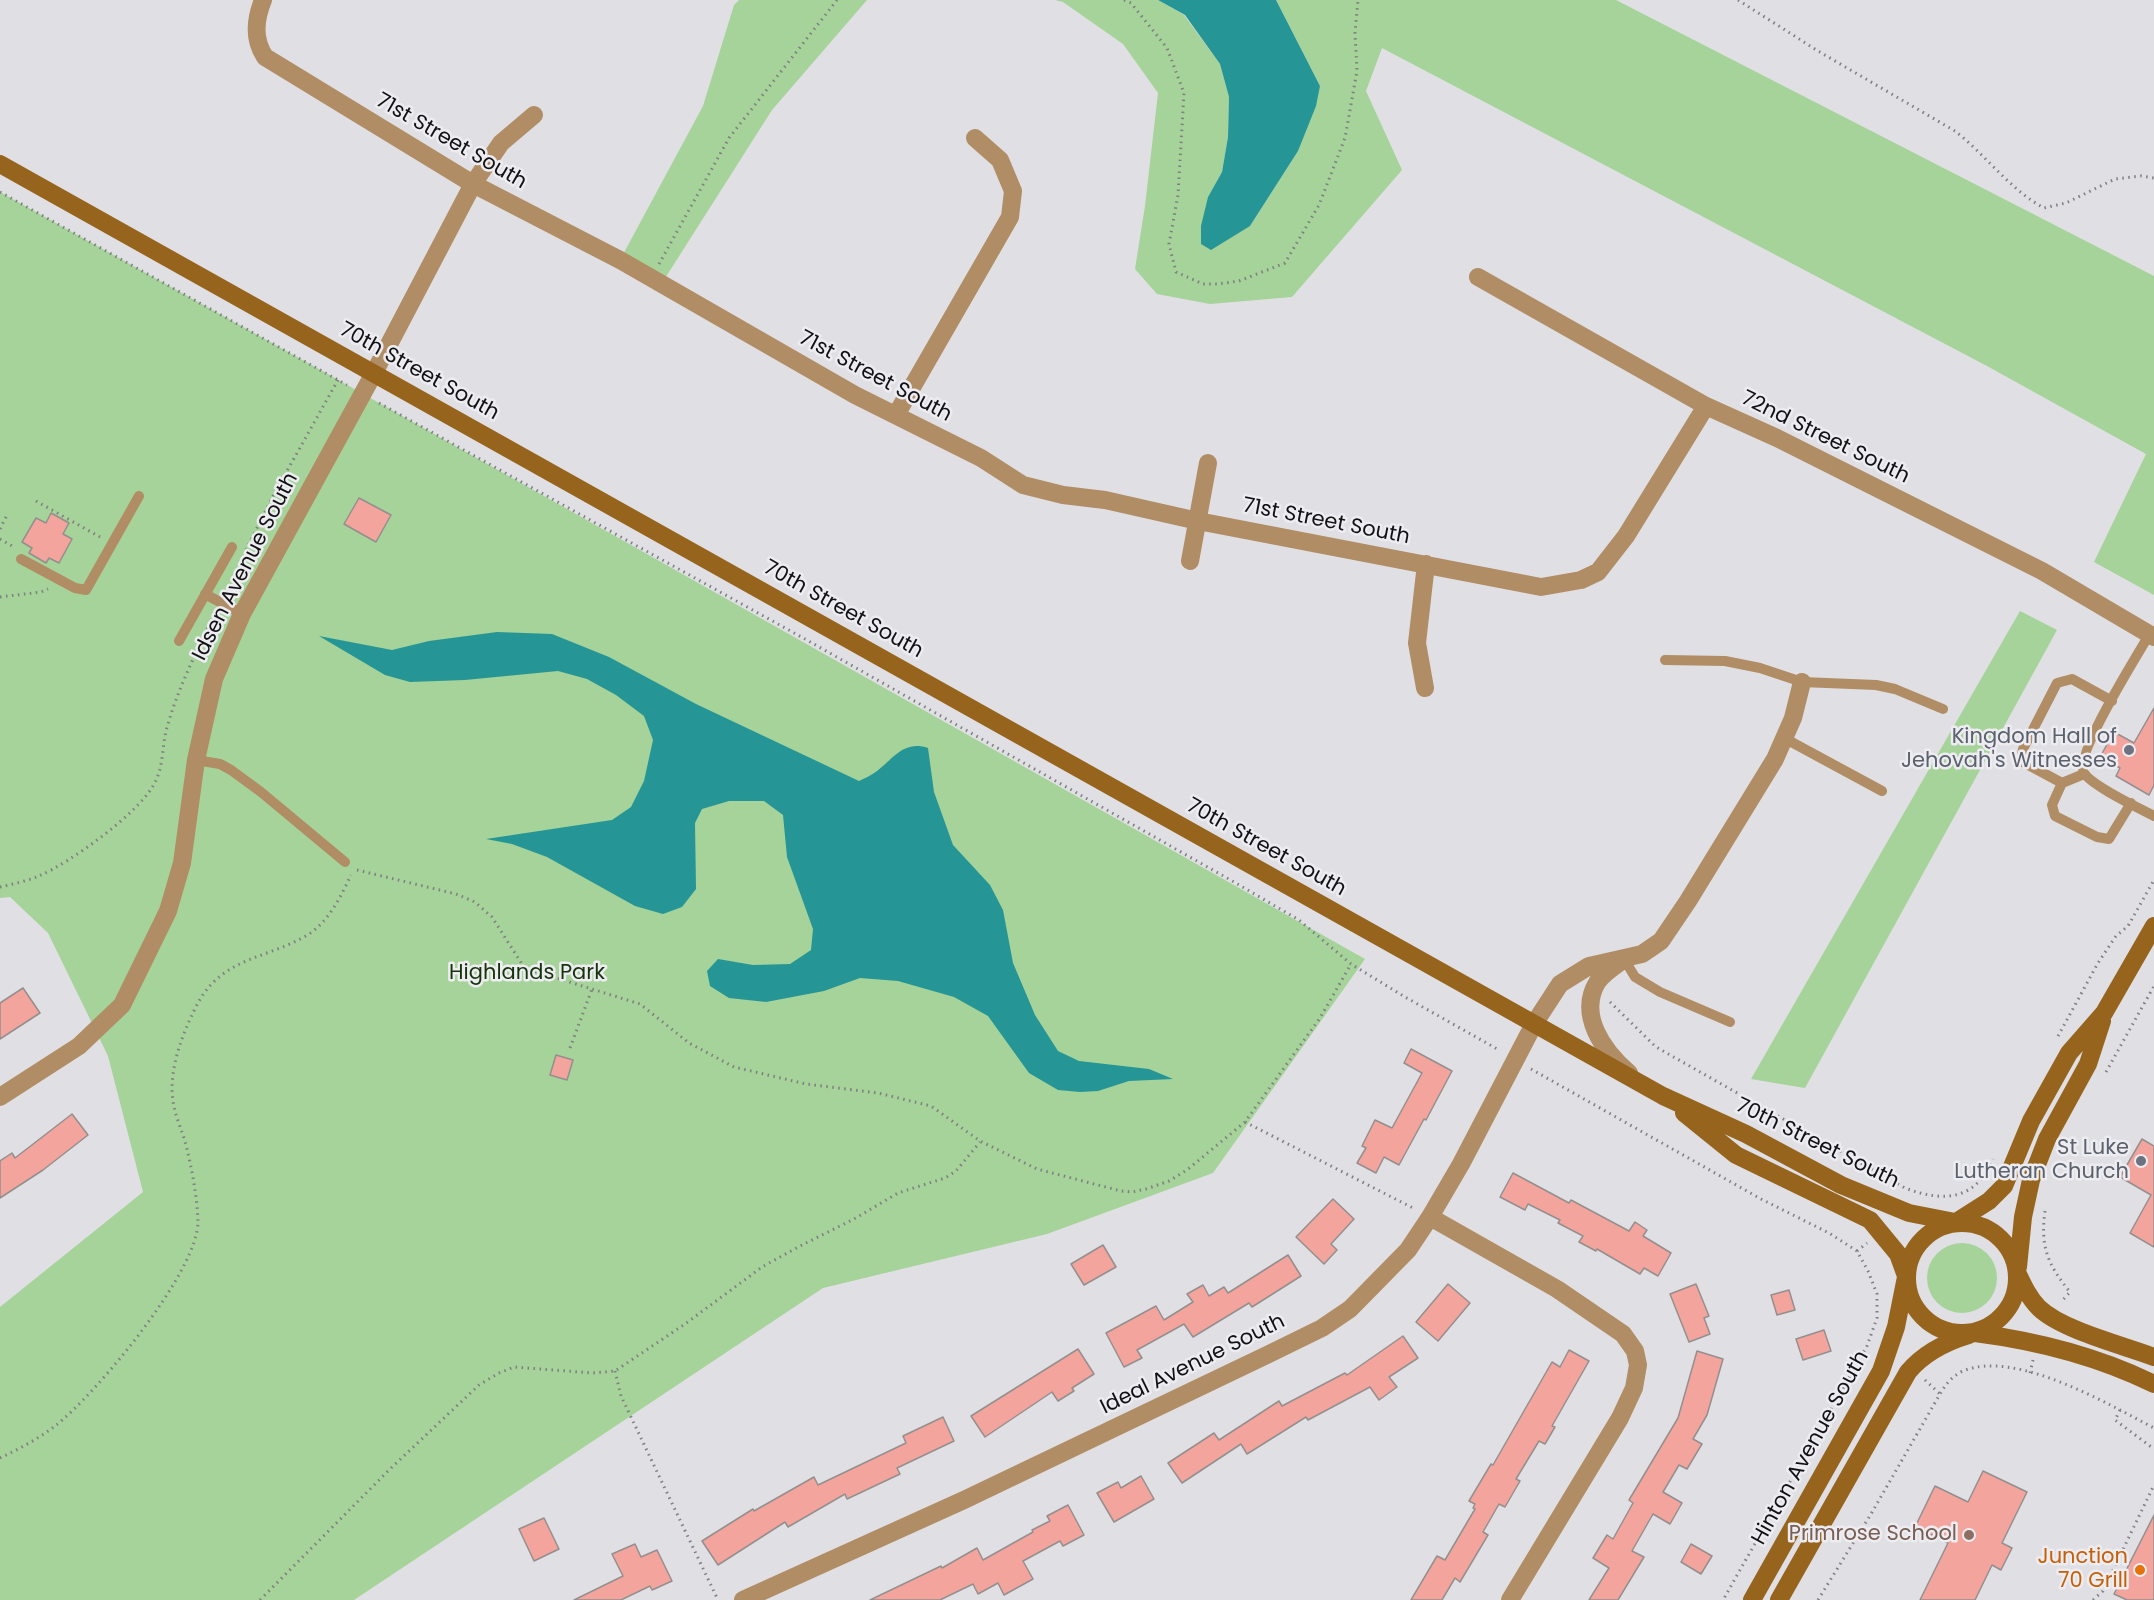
<!DOCTYPE html>
<style>
body{margin:0}
canvas{display:block;background:#e0dfe4}
</style>
<canvas width="2154" height="1600"></canvas>
<script>
const c = document.querySelector('canvas').getContext('2d');
c.lineJoin = 'round';
function fillPath(path, color) {
  c.fillStyle = color;
  c.fill(path, 'evenodd');
}
function trace(path, color, width, dash) {
  c.strokeStyle = color;
  c.lineWidth = width;
  c.lineCap = dash ? 'butt' : 'round';
  c.setLineDash(dash || []);
  c.stroke(path);
}
function drawText(font, color, halo, rows, align = 'center') {
  c.font = font + ' Poppins,sans-serif';
  c.lineWidth = 5;
  c.setLineDash([]);
  c.textBaseline = 'middle';
  c.strokeStyle = halo;
  c.fillStyle = color;
  for (const [text, x, y, turn = 0] of rows) {
    c.save();
    c.translate(x, y);
    c.rotate((+turn || 0) * Math.PI / 180);
    c.textAlign = isNaN(turn) ? turn : align;
    if (halo) c.strokeText(text, 0, 0);
    c.fillText(text, 0, 0);
    c.restore();
  }
}
fillPath(new Path2D(`
 M739,0h128l-95,110 -110,173 -42,-23 83,-154 31,-101z
 M1055,0h103l26,15 36,49 9,33 -1,40 -6,35 -14,25 42,29 48,-75 22,-65 -44,-86h340l538,276v319l-60,-33 52,-108 -159,-88 -605,-318 -16,43 36,79 -110,127 -82,7 -53,-10 -22,-25 10,-63 13,-113 -35,-49 -60,-42z
 M0,192l326,181 1039,586 -152,214 -166,61 -224,54 -469,312h-354v-293l143,-115 -35,-136 -60,-123 -38,-36 -10,1z
 M2020,611l37,19 -252,458 -54,-9z
 M1927 1278a35 35 0 1 1 70 0a35 35 0 1 1-70 0Z`), '#a5d399');
fillPath(new Path2D(`
 M1158,0h118l44,86 -4,20 -18,45 -48,75 -39,24 -10,-6v-18l7,-29 14,-25 6,-35 1,-40 -9,-33 -35,-49z
 M497,632l55,2 57,23 87,47 163,77c6,-3 13,-6 18,-10 17,-13 27,-31 51,-23l6,44 19,53 37,40 13,25 10,53 22,52 23,36 21,10 70,8 24,10 -44,2 -31,10 -18,1 -22,-2 -29,-17 -41,-57 -34,-19 -56,-16 -38,-3 -36,13 -58,11 -37,-4 -19,-12 -3,-15 11,-12 35,6 37,-1 21,-14 2,-21 -26,-72 -4,-42 -19,-14h-35l-27,8 -7,14 1,66 -14,18 -19,7 -28,-8 -88,-49 -35,-13 -26,-5 126,-19 19,-13 13,-26 9,-41 -9,-24 -28,-21 -29,-16 -29,-8 -93,9 -55,2 -25,-7 -66,-39 73,14 37,-9z`), '#269596');
const building = new Path2D(`
 M359,498l32,17 -15,27 -32,-18z
 M51,513l18,10 -6,11 9,5 -13,24 -10,-5 -3,5 -17,-10 3,-5 -10,-6 14,-24 10,5z
 M2154,708v77l-5,10 -33,-19 4,-8 -20,-11 14,-25 20,11z
 M23,988l17,25 -40,26v-36z
 M1411,1049l41,22 -26,49 -2,-1 -25,46 -15,-8 -8,16 -19,-10 9,-15 -4,-2 13,-26 17,8 30,-55 -18,-10z
 M556,1055l17,5 -6,20 -17,-5z
 M72,1114l16,21 -45,35 -43,28v-37l12,-8 3,5z
 M2142,1139l12,7v101l-24,-14 21,-38 -31,-18z
 M1513,1173l56,30 2,-3 58,31 6,-9 12,8 -4,6 28,17 -13,23 -14,-8 -4,6 -43,-25 -1,2 -17,-9 4,-6 -25,-13 2,-3 -32,-16 -3,6 -25,-13z
 M1333,1199l21,20 -23,25 6,6 -13,14 -28,-27z
 M1103,1245l13,22 -32,18 -13,-21z
 M1288,1255l13,21 -49,31 -3,-4 -56,34 -9,-13 -47,26 5,8 -18,9 -18,-34 50,-27 8,14 29,-18 -6,-8 16,-9 6,11 15,-9 4,6z
 M1448,1284l22,19 -32,38 -22,-19z
 M1696,1284l13,32 -5,2 6,16 -21,8 -19,-48z
 M1789,1290l6,20 -18,5 -6,-20z
 M1824,1330l7,21 -28,9 -7,-21z
 M1403,1336l15,22 -29,19 8,10 -18,13 -9,-13 -62,33 -2,-3 -59,37 -6,-10 -59,39 -14,-20 46,-30 5,7 60,-39 3,5 63,-33 2,2z
 M1078,1349l16,25 -22,14 2,3 -16,10 -6,-9 -67,45 -14,-21z
 M1569,1350l20,11 -37,65 3,1 -10,17 -6,-3 -23,38 4,2 -15,26 -6,-3 -16,28 5,3 -28,47 -5,-4 -13,22h-31l26,-44 8,4 30,-51 -2,-1 2,-4 -6,-3 22,-37 2,1 59,-103 8,5z
 M1697,1351l26,8 -16,56 -14,24 9,5 -15,25 -8,-4 -16,27 19,11 -12,21 -17,-10 -21,37 12,6 -26,43h-29l20,-32 -16,-10 14,-23 6,4 20,-36 -4,-3 49,-82z
 M943,1417l11,24 -57,27 3,6 -53,25 -2,-5 -57,33 -3,-5 -67,43 -16,-24 51,-32 1,2 60,-34 4,8 88,-42 -3,-7z
 M1983,1471l44,21 -25,51 10,5 -11,22 -9,-5 -17,35h-55l28,-57 -33,-16 20,-41 33,16z
 M1141,1476l13,23 -40,23 -17,-29 21,-11 3,6z
 M1068,1505l16,30 -21,11 -3,-5 -37,20 10,18 -29,16 -6,-12 -20,11 -5,-10 -33,16h-70l71,-34 1,2 35,-20 6,12 50,-28 -1,-2 18,-9 -3,-5z
 M2154,1515v85h-27l-13,-6z
 M544,1518l15,31 -25,12 -15,-32z
 M635,1544l6,13 16,-7 15,31 -20,9 -2,-4 -29,14h-47l49,-24 -11,-22z
 M1691,1544l21,12 -11,18 -20,-12z`);
fillPath(building, '#f3a59d');
trace(building, '#948f8e', 1.5);
trace(new Path2D(`
 M1124,0l7,3 36,45 17,45 -6,102 -9,49 7,28 27,12h15l21,-3 46,-18 34,-58 26,-67 12,-67 -2,-38 3,-33
 M1738,0l80,51 137,80c31,24 54,58 89,77l22,-5 49,-24 26,-3 13,2
 M0,192l347,193
 M659,264l70,-126 108,-138
 M379,403l426,236 429,243 65,38 52,44 54,33 94,53
 M36,501l64,36
 M0,529l8,-16
 M0,539l14,8
 M246,550l28,-56 64,-114
 M0,597l41,-5 7,-3
 M357,870l99,24 19,8 17,15 30,47 9,6 109,34 49,39 45,24 72,17 72,9 53,13 49,35 57,28 84,22 11,1 14,-3 23,-8 18,-11 58,-48 75,-104 31,-54
 M0,887c13,-3 27,-6 39,-11 32,-14 97,-61 114,-90 12,-20 8,-41 15,-62 11,-38 29,-73 46,-109
 M1610,1002l46,45 249,141c39,15 71,12 88,-29
 M2058,1036l40,-73 18,-27 12,-10 26,-46
 M570,1048l22,-59
 M1531,1069l230,130 68,34 28,18 11,20 9,23v24l-10,28 -144,254
 M2106,1072l48,-86
 M1245,1122l170,87
 M2045,1211c-5,36 3,54 25,81l-9,10
 M1857,1251l10,-8
 M615,1371l6,25 97,204
 M2030,1373l3,-13
 M1925,1380l15,14
 M2120,1410l-5,10 39,29
 M0,1458c19,-9 38,-19 55,-32 40,-31 144,-155 143,-205 -1,-25 -6,-52 -12,-76 -4,-15 -11,-29 -13,-44 -5,-32 11,-72 26,-100 26,-45 72,-43 110,-67 20,-13 32,-38 42,-59
 M260,1600l130,-131 89,-84 20,-12 15,-6 79,6 22,-2 70,-47 77,-57 38,-21 54,-27 44,-26 47,-15 11,-7 24,-29
 M1818,1600l53,-86 69,-120c6,-10 12,-18 23,-23 52,-22 145,33 191,57
 M2093,1600l10,-9 51,-106`), '#7f7e81', 3, [1.5, 4.5]);
trace(new Path2D(`
 M21,559l54,29 11,2 53,-94
 M205,594l37,20
 M2149,635c-11,19 -76,122 -65,138 8,13 55,35 70,43
 M179,641l53,-94
 M1665,660l60,1 35,7 42,14 74,3 19,4 48,20
 M1784,738l98,53
 M196,760l24,4 11,6 30,22 84,70
 M2084,774l-22,9 -41,-22 2,-12 34,-66 15,-4 40,22
 M2062,783l-10,22 3,11 42,21 12,2 22,-36
 M1624,959l11,18 25,15 70,30`), '#b08d64', 10);
trace(new Path2D(`
 M263,0c-8,20 -10,39 2,57l208,127 147,76 235,135 126,63 42,27 40,10 42,5 93,21 343,66 40,-7 17,-8 28,-36 80,-130
 M1478,277l228,129 71,32 265,133 112,66
 M896,415l114,-198 3,-26 -13,-31 -25,-22
 M1190,561l18,-98
 M1425,688l-8,-45 9,-79
 M1623,960c-8,6 -19,13 -25,21 -21,33 5,70 31,92
 M0,1097l79,-51 43,-41 46,-94 14,-48 14,-103 18,-81 28,-65 132,-241 99,-189 28,-41 33,-28
 M1430,1217l127,72 66,45 12,17 3,14 -4,23 -14,30 -110,182
 M743,1600l221,-100 305,-146 53,-26 28,-19 58,-59 22,-33 31,-53 73,-140 26,-40 29,-18 53,-12 19,-13 27,-40 87,-142 18,-41 9,-36`), '#b08d64', 18);
trace(new Path2D(`
 M0,164l1663,932 83,38 95,51 68,28 46,9
 M1684,1113l52,42 134,65 28,34 8,22
 M1956,1222l33,-21 15,-15 27,-65 38,-68 35,-40 50,-87
 M1907 1278a55 55 0 1 1 110 0a55 55 0 1 1-110 0Z
 M2018,1267l5,-50 8,-37 16,-41 41,-75 14,-43
 M2017,1272c6,13 12,26 22,36 23,22 83,37 115,49
 M1975,1333c63,8 122,23 179,51
 M1752,1600l129,-229 15,-44 10,-50
 M1779,1600l129,-228c15,-18 38,-30 61,-37`), '#96641c', 18);
for (const [x, y, r, color] of [
 [2129,750,6,"#6b7280"],
 [2141,1161,6,"#6b7280"],
 [1969,1535,6,"#8d6e63"],
 [2140,1570,6,"#e8710a"]
]) {
  const dot = new Path2D();
  dot.arc(x, y, r, 0, 2 * Math.PI);
  c.fillStyle = color;
  c.fill(dot);
  trace(dot, '#edecf1', 2);
}
drawText('21px', '#121213', '#edecf1', [
 ["71st Street South",451,142,30],
 ["70th Street South",419,372,29],
 ["71st Street South",875,377,28],
 ["72nd Street South",1825,438,26],
 ["71st Street South",1326,522,11],
 ["Idsen Avenue South",246,567,-63],
 ["70th Street South",843,610,29],
 ["70th Street South",1266,848,29],
 ["70th Street South",1817,1144,26],
 ["Ideal Avenue South",1193,1365,-26],
 ["Hinton Avenue South",1811,1448,-61]
]);
drawText('21px', '#5b616d', '#edecf1', [
 ["Kingdom Hall of",2117,738],
 ["Jehovah's Witnesses",2117,762],
 ["St Luke",2129,1149],
 ["Lutheran Church",2129,1173]
], 'right');
drawText('21px', '#15340b', '#edecf1', [
 ["Highlands Park",527,974]
]);
drawText('21px', '#785e54', '#edecf1', [
 ["Primrose School",1957,1535]
], 'right');
drawText('21px', '#c56008', '#edecf1', [
 ["Junction",2128,1558],
 ["70 Grill",2128,1582]
], 'right');
</script>
